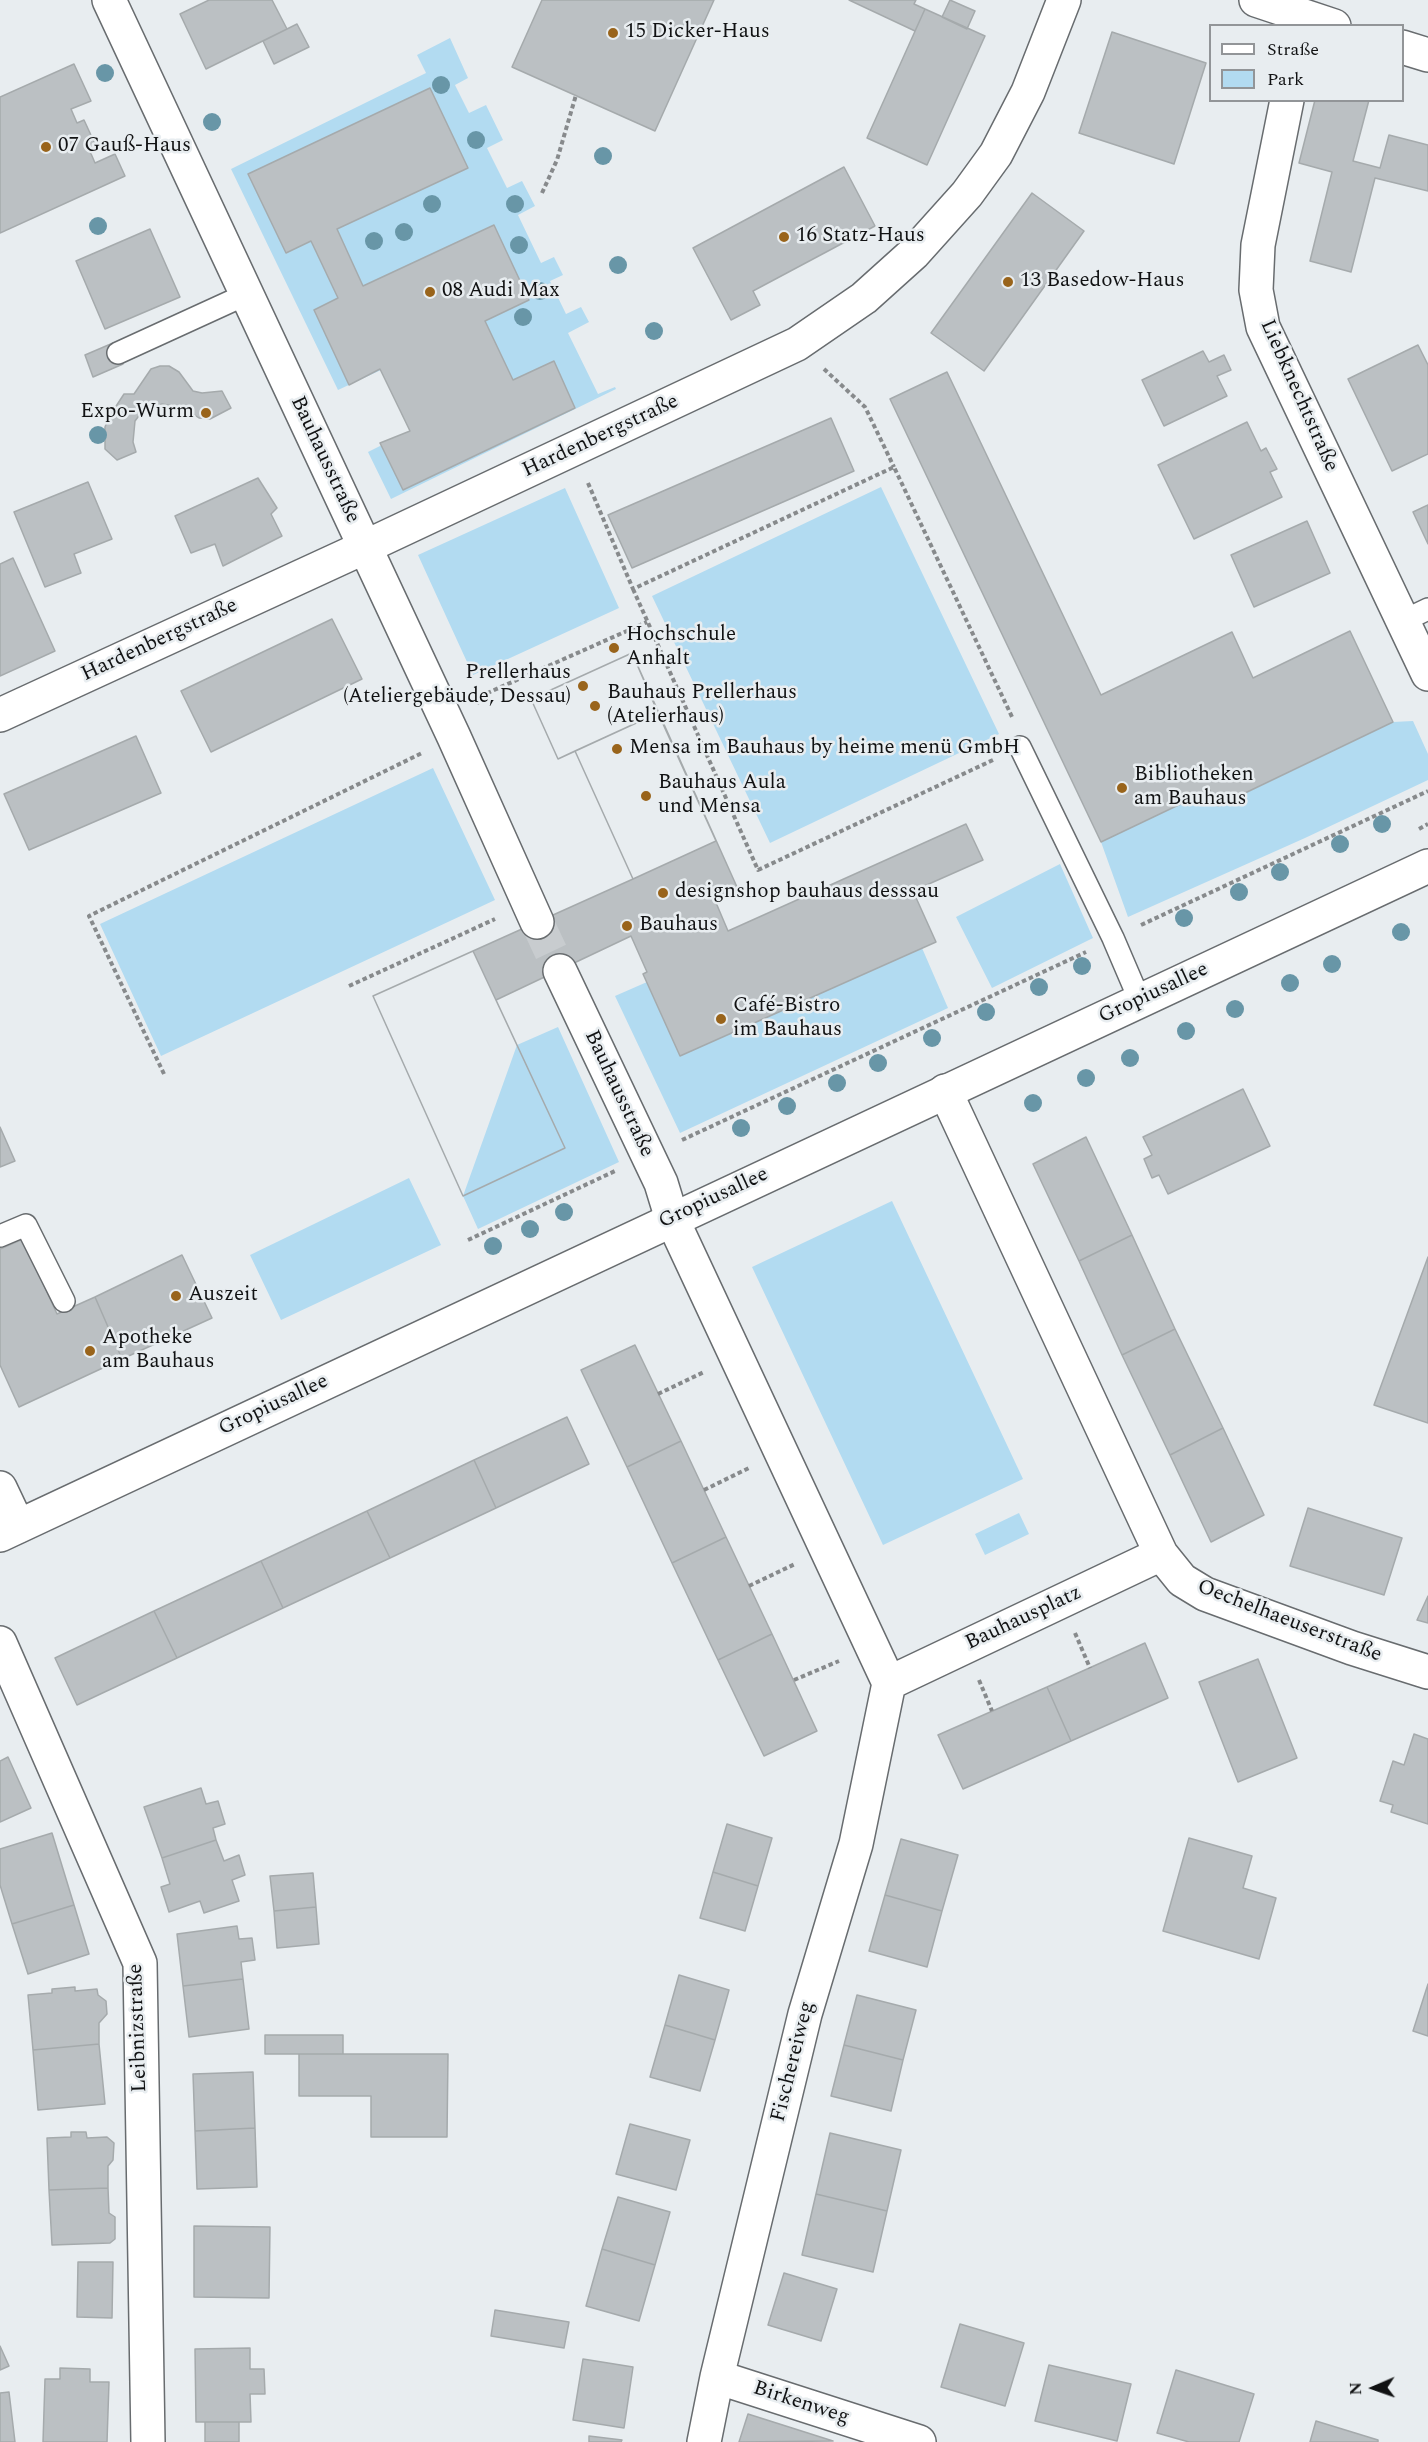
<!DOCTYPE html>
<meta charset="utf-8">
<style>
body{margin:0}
#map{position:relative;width:1428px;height:2442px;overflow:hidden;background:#e8edf0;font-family:Spectral,serif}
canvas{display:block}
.legend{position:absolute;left:1209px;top:24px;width:195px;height:78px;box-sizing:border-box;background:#e8edf0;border:2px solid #929598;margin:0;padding:8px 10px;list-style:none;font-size:18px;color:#111213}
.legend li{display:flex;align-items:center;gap:12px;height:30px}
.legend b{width:30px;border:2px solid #929598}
.north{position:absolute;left:1344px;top:2358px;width:60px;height:60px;-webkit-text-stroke:4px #e8edf0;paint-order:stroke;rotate:268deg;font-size:16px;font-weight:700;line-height:24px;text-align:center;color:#111213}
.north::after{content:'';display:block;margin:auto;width:21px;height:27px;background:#111213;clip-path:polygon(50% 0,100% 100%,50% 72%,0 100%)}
</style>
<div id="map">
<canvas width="1428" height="2442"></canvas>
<ul class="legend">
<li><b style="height:8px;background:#fff"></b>Straße</li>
<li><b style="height:16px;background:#b2dbf1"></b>Park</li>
</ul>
<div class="north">N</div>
</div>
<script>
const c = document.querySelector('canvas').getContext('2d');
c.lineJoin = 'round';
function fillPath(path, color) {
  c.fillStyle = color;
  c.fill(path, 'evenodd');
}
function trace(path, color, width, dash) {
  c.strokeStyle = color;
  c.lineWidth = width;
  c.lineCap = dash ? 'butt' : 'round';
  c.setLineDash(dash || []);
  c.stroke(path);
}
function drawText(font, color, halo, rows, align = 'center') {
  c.font = font + ' Spectral,serif';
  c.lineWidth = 5;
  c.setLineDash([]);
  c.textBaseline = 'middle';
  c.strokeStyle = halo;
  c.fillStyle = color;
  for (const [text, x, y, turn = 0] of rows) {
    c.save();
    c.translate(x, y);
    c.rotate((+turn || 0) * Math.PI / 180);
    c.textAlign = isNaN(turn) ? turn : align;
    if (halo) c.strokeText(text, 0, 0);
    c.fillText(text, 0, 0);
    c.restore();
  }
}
fillPath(new Path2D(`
 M450,38l18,40 -13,7 14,28 17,-8 17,35 -16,8 20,40 15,-7 13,25 -17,9 23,48 13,-6 9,18 -13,6 16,33 15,-7 8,15 -21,11 30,61 17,-7 1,2 -225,110 -23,-47 42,-21 -29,-61 -43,20 -107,-221 195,-96 -9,-18z
 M881,487l118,247 -229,109 -118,-247z
 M565,488l54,120 -146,67 -55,-120z
 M1413,721l15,33v26l-123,58 -177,79 -27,-75 109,-52 9,16 174,-84z
 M433,768l62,132 -334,156 -61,-132z
 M1060,864l33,74 -101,50 -36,-71z
 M922,948l26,60 -268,125 -65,-137 32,-14 33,74z
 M558,1027l61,135 -141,67 -15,-33 54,-151z
 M409,1178l32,67 -160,75 -31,-65z
 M892,1201l131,278 -140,66 -131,-278z
 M1019,1513l10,21 -44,21 -10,-21z`), '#b2dbf1');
const building = new Path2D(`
 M209,0h63l15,29 -81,40 -26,-55z
 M542,0h172l-59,131 -143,-64z
 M849,0h67l-2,4 11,5 -10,22z
 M950,0l25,11 -8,18 -25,-12z
 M925,9l60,27 -58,129 -60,-27z
 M297,24l12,23 -35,17 -11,-23z
 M1112,32l94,31 -32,101 -95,-31z
 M74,64l17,37 -20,8 6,14 7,-3 12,26 -7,3 6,14 20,-9 10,22 -125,57v-136z
 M430,88l38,80 -131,61 26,57 131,-61 35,75 -44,21 28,59 41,-19 21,47 -172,82 -23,-47 30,-12 -30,-62 -31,16 -35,-75 24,-12 -27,-57 -25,12 -38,-79z
 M1315,100h54l-16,61 27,7 9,-33 39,10v46l-53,-13 -24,94 -41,-11 22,-89 -33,-9z
 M844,167l31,59 -122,65 7,14 -29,15 -38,-72z
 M1032,193l52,38 -100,140 -53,-38z
 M150,229l30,68 -75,32 -29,-68z
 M113,343l10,21 -30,13 -8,-22z
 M1418,345l10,20v89l-36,17 -44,-92z
 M1203,351l6,11 15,-7 7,15 -14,6 10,20 -63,30 -22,-46z
 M160,366h9l10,6 14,19 9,2 20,-2 9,17 -21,11 -11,-1 -15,-10 -22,-4 -11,4 -10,5 -6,8 -2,21 3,10 -19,8 -12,-11v-22l4,-10 15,-23h10l17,-25z
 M947,372l154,323 131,-63 21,46 97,-47 43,91 -175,84 -8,-16 -109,52 -211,-443z
 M831,418l23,53 -222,97 -24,-53z
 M1247,422l14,29 5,-3 11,21 -7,3 12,25 -88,42 -36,-74z
 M258,478l19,30 -6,6 11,22 -59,30 -8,-22 -24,9 -16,-37z
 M88,482l24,57 -38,15 7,19 -36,14 -31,-75z
 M1428,505v39l-15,-32z
 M1307,521l23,52 -76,34 -23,-52z
 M13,558l42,93 -55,25v-112z
 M332,619l30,60 -151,73 -30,-61z
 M632,653l105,234 -23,11 14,33 238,-107 17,36 -70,31 23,51 -256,114 -37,-82 4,-2 -16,-36 -135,64 69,148 -102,48 -90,-200 260,-117 -58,-128 -17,8 -27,-60z
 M632,653l26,60 -100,46 -27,-60z
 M658,713l58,128 -83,38 -58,-128z
 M136,736l25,57 -132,57 -25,-56z
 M473,951l92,197 -102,48 -90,-200z
 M1243,1089l27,57 -102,48 -9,-19 -7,3 -8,-19 8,-4 -9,-18z
 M0,1127l15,34 -15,6z
 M1086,1137l46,98 -53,26 -46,-97z
 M1132,1235l43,94 -53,26 -43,-94z
 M23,1239l34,75 38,-17 27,62 -103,48 -19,-42v-116z
 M182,1255l30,63 -90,41 -27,-62z
 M1428,1257v166l-54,-18z
 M1175,1329l48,99 -53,27 -48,-100z
 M635,1345l46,96 -54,26 -46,-97z
 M567,1417l22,47 -93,44 -22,-48z
 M1223,1428l41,87 -53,27 -41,-87z
 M681,1441l45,96 -54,26 -45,-96z
 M474,1460l22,48 -106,50 -23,-47z
 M1308,1508l94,30 -18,57 -94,-29z
 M367,1511l23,47 -107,50 -22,-47z
 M726,1537l46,97 -54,26 -46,-97z
 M261,1561l22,47 -106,50 -23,-47z
 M1428,1596v27l-11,-3z
 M154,1611l23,47 -100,47 -22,-47z
 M772,1634l45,97 -53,25 -46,-96z
 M1145,1643l23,55 -97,43 -24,-54z
 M1258,1659l39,99 -59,24 -39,-100z
 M1047,1687l24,54 -108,48 -25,-54z
 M1414,1734l14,5v85l-37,-12 2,-7 -13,-4 13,-40 11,4z
 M8,1757l23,51 -31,14v-61z
 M201,1788l5,16 12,-3 7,23 -12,4 3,12 -54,18 -18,-51z
 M727,1824l45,14 -14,48 -45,-14z
 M52,1833l22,72 -62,19 -12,-39v-36z
 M1189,1838l63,18 -9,32 33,10 -17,61 -96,-28z
 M901,1839l57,16 -16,56 -57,-16z
 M216,1840l8,21 15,-6 6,20 -13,5 7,21 -35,12 -4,-12 -31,11 -8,-25 9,-3 -8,-26z
 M713,1872l45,14 -13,45 -45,-13z
 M313,1873l3,34 -42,4 -4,-35z
 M885,1895l57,16 -15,56 -58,-16z
 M74,1905l15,49 -61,20 -16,-50z
 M316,1907l3,37 -42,4 -3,-37z
 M237,1926l2,13 13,-1 3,22 -14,2 2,17 -60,7 -6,-52z
 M679,1975l50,15 -14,50 -50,-15z
 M243,1979l6,50 -60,8 -6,-51z
 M1428,1984v52l-15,-5z
 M75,1987v4l22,-2 1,6 8,6 1,13 -8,9v21l-66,6 -5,-55 24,-2v-4z
 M857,1995l59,15 -13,50 -59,-15z
 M665,2025l50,15 -15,51 -50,-14z
 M265,2035h78v19h-78z
 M99,2044l6,60 -67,6 -5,-60z
 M844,2045l59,15 -12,51 -60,-15z
 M299,2054h149l-1,83h-76v-41h-72z
 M253,2072l2,56 -60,3 -2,-57z
 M630,2124l60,16 -14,50 -60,-16z
 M255,2128l2,59 -60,2 -2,-58z
 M71,2132h15l1,6 20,-1 7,6 -1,17 -5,6v22l-59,2 -2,-52 24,-1z
 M830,2133l71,17 -14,61 -71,-17z
 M108,2188l1,25 6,4v22l-5,4 -58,2 -3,-55z
 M816,2194l71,17 -14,61 -71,-17z
 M618,2197l52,15 -15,53 -53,-16z
 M194,2226l76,1 -1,71 -75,-1z
 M602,2249l53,16 -16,56 -53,-15z
 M78,2262h35l-1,56 -35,-1z
 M784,2273l53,16 -16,52 -53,-16z
 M495,2310l74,12 -5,26 -73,-12z
 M960,2324l64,19 -19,63 -64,-19z
 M0,2346l9,20 -9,4z
 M250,2348v21h14l1,25h-15l1,28h-55l-1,-73z
 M583,2359l50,8 -9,61 -51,-8z
 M1049,2365l82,19 -14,57 -82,-20z
 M60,2368l30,1v13h19l-2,60h-64l2,-63h15z
 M1176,2370l78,24 -15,48h-50l-32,-9z
 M9,2392l6,50h-15v-49z
 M748,2414l85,27 -94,1z
 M1316,2421l62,19v2h-68z
 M205,2422h34v20h-34z
 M589,2436l33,4 -1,2h-32z`);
fillPath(building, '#bbc0c3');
trace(building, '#a5aaac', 1.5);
trace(new Path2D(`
 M537,922l23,49`), '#c8cccf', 33, [33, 16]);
const service = new Path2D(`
 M118,353l129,-59
 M1403,621l25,-12
 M1020,747l93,191 27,63
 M0,1236l26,-11 38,76`);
const pedestrian = new Path2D(`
 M365,547l89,190 83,185
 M560,971l101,212 11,36`);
const minor = new Path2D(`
 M109,0l256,547
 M1256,0l78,26
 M1402,47l26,8
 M1287,100l-29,145 -2,45 7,37 165,347
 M0,715l365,-168 432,-203 67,-46 50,-45 53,-59 29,-40 32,-62 36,-92
 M672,1219l217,464
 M0,1488l18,38
 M1161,1554l21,26 23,14 147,54 76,24
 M0,1643l140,320 8,479
 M889,1683l272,-129 -216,-463
 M717,2377l202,65
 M704,2442l13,-65 88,-363 51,-170 33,-161`);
const tertiary = new Path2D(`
 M0,1535l1428,-669`);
trace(service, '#686c6f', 24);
trace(pedestrian, '#686c6f', 36);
trace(minor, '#686c6f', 36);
trace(tertiary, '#686c6f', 36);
trace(new Path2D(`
 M542,193l15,-33 19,-65
 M824,369l41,38 29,60
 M588,483l45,106 261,-122 119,252
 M633,589l125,281 235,-110
 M477,704l6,-9 164,-73
 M1419,829l9,-5
 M1141,925l287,-134
 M349,986l146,-67
 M164,1074l-75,-158 333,-163
 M682,1140l404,-188
 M468,1240l147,-69
 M658,1394l46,-22
 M704,1490l45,-22
 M749,1586l46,-22
 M1075,1633l15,35
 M794,1680l45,-19
 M979,1680l13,31`), '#878a8c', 4, [4.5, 3]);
trace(service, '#fff', 21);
trace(pedestrian, '#fff', 33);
trace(minor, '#fff', 33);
trace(tertiary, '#fff', 33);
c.fillStyle = '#6896a7';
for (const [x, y] of [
 [105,73],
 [441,85],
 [212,122],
 [476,140],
 [603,156],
 [432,204],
 [515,204],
 [98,226],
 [404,232],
 [374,241],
 [519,245],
 [618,265],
 [540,291],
 [523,317],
 [654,331],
 [98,435],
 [1382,824],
 [1340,844],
 [1280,872],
 [1239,892],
 [1184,918],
 [1401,932],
 [1332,964],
 [1082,966],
 [1290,983],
 [1039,987],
 [1235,1009],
 [986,1012],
 [1186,1031],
 [932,1038],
 [1130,1058],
 [878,1063],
 [1086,1078],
 [837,1083],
 [1033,1103],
 [787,1106],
 [741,1128],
 [564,1212],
 [530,1229],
 [493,1246]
]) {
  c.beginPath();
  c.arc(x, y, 9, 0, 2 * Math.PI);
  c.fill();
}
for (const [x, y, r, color] of [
 [613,33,6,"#99641b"],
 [46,147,6,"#99641b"],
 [784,237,6,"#99641b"],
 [1008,282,6,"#99641b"],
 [430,292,6,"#99641b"],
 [206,413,6,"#99641b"],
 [614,648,6,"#99641b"],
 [583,686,6,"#99641b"],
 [595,706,6,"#99641b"],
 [617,749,6,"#99641b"],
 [1122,788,6,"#99641b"],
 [646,796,6,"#99641b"],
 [663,893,6,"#99641b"],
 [627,926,6,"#99641b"],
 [721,1019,6,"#99641b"],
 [176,1296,6,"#99641b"],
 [90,1351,6,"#99641b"]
]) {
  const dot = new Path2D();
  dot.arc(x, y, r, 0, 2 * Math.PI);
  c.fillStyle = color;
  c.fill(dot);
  trace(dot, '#e8edf0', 2);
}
drawText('21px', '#111213', '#e8edf0', [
 ["15 Dicker-Haus",625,33],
 ["07 Gauß-Haus",58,147],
 ["16 Statz-Haus",796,237],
 ["13 Basedow-Haus",1020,282],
 ["08 Audi Max",442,292],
 ["Expo-Wurm",194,413,"right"],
 ["Hochschule",626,636],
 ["Anhalt",626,660],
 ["Prellerhaus",571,674,"right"],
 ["(Ateliergebäude, Dessau)",571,698,"right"],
 ["Bauhaus Prellerhaus",607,694],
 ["(Atelierhaus)",607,718],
 ["Mensa im Bauhaus by heime menü GmbH",629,749],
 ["Bibliotheken",1134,776],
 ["am Bauhaus",1134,800],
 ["Bauhaus Aula",658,784],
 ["und Mensa",658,808],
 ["designshop bauhaus desssau",675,893],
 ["Bauhaus",639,926],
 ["Café-Bistro",733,1007],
 ["im Bauhaus",733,1031],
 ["Auszeit",188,1296],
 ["Apotheke",102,1339],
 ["am Bauhaus",102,1363]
], 'left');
drawText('21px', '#111213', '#e8edf0', [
 ["Liebknechtstraße",1298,396,66],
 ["Hardenbergstraße",601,437,-25],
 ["Bauhausstraße",324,460,65],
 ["Hardenbergstraße",160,641,-25],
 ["Gropiusallee",1154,994,-25],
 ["Bauhausstraße",618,1094,65],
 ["Gropiusallee",714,1199,-25],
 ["Gropiusallee",274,1406,-25],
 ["Bauhausplatz",1024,1619,-25],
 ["Oechelhaeuserstraße",1289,1622,21],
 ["Leibnizstraße",139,2028,-92],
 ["Fischereiweg",794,2062,-76],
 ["Birkenweg",801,2404,18]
]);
</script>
